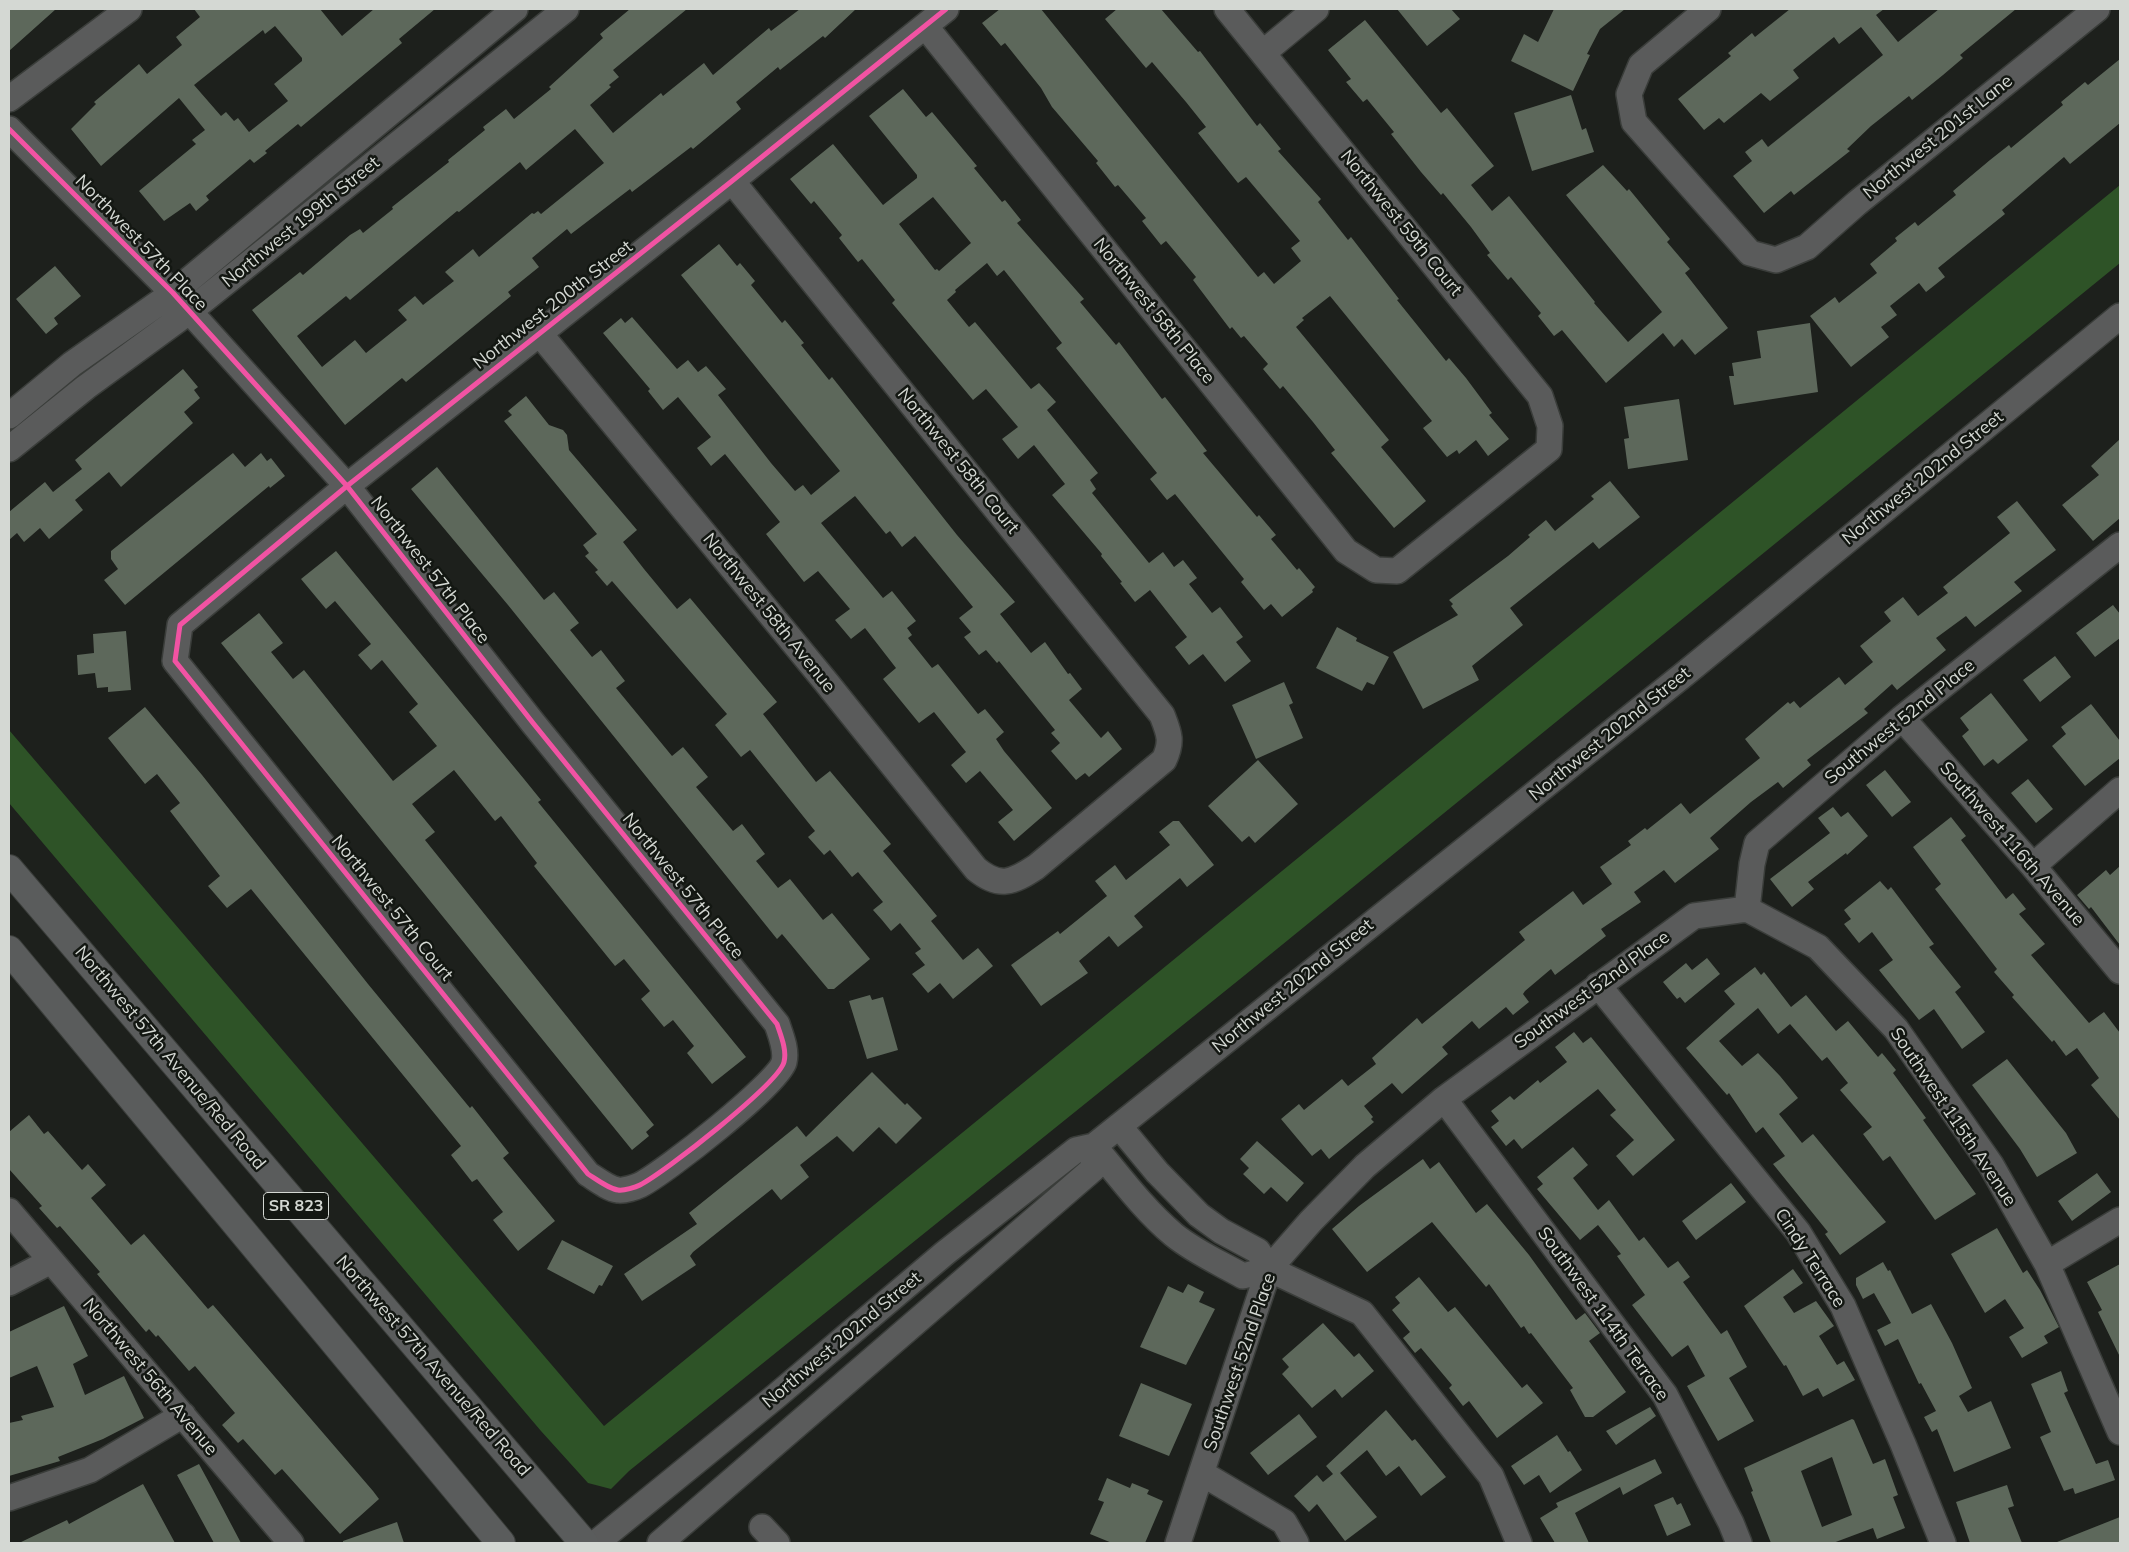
<!DOCTYPE html>
<style>
body{margin:0}
#map{position:relative;width:2129px;height:1552px;overflow:hidden;background:#1d201c;font-family:Mulish,sans-serif}
canvas{display:block}
.frame{position:absolute;inset:0;border:10px solid #d4d8d3;pointer-events:none}
</style>
<div id="map">
<canvas width="2129" height="1552"></canvas>
<div class="frame"></div>
</div>
<script>
const c = document.querySelector('canvas').getContext('2d');
c.lineJoin = 'round';
function fillPath(path, color) {
  c.fillStyle = color;
  c.fill(path, 'evenodd');
}
function trace(path, color, width, dash) {
  c.strokeStyle = color;
  c.lineWidth = width;
  c.lineCap = dash ? 'butt' : 'round';
  c.setLineDash(dash || []);
  c.stroke(path);
}
function drawText(font, color, halo, rows, align = 'center') {
  c.font = font + ' Mulish,sans-serif';
  c.lineWidth = 5;
  c.setLineDash([]);
  c.textBaseline = 'middle';
  c.strokeStyle = halo;
  c.fillStyle = color;
  for (const [text, x, y, turn = 0] of rows) {
    c.save();
    c.translate(x, y);
    c.rotate((+turn || 0) * Math.PI / 180);
    c.textAlign = isNaN(turn) ? turn : align;
    if (halo) c.strokeText(text, 0, 0);
    c.fillText(text, 0, 0);
    c.restore();
  }
}
fillPath(new Path2D(`
 M2120,185v78l-875,712 -616,496 -18,18 -23,-6 -47,-52 -532,-628v-73l595,696z`), '#2e5327');
fillPath(new Path2D(`
 M9,9h47l-47,42z
 M194,9h126l22,27 32,-27h61l-36,30 3,4 -101,84 -3,-3 -33,27 2,2 -13,10 -4,-4 -44,37 3,4 -13,11 -6,-8 -26,18 -25,-30 57,-47 -4,-4 13,-10 -26,-32 -78,68 -30,-37 25,-25 -2,-2 45,-38 8,10 35,-29 -6,-8 24,-20zM275,26l27,32v3l-28,23 14,17 -39,31 -11,-14 -4,3 -8,-9 -5,4 -27,-31 69,-55 2,4z
 M630,9h57l-74,61 6,7 -10,8 2,2 -21,18 23,28 48,-40 2,3 41,-33 9,12 56,-47 2,3 29,-22h56l-31,29 -2,-2 -43,34 -2,-3 -42,35 5,7 -48,40 -2,-2 -59,45 -2,-3 -59,45 -4,-5 -35,29 7,9 -31,25 3,4 -105,86 -4,-4 -57,47 -93,-115 48,-38 3,3 47,-40 10,-6 3,4 30,-24 -1,-2 57,-45 -1,-2 37,-30 -2,-3 23,-18 8,10 37,-30 -2,-2 54,-49 -3,-4zM575,129l29,34 -63,51 -3,-3 -4,3 -2,-1 -53,44 -6,-8 -28,23 9,9 -31,24 -8,-9 -17,14 9,10 -41,33 -11,-13 -33,27 -25,-31 49,-40 4,4 107,-89 2,1 61,-50 6,8z
 M1000,9h41l217,268 6,-5 10,12 27,-23 -10,-13 9,-7 -54,-64 -8,6 -40,-50 8,-6 -20,-25 -34,-40 -6,6 -41,-49 12,-10h44l37,43 2,-1 57,75 3,-3 21,26 -3,2 43,48 -3,3 30,38 3,-3 48,62 -2,1 49,61 3,-3 17,20 26,35 -3,2 20,24 -21,17 -12,-16 -17,14 -2,-4 -10,7 -24,-29 9,-7 -102,-125 -28,22 2,2 -8,7 93,113 -8,7 45,54 -32,27 -63,-75 4,-3 -22,-28 -30,-36 -3,3 -17,-20 5,-5 -24,-28 -3,2 -9,-11 -2,2 -37,-49 3,-3 -30,-36 -5,4 -19,-24 4,-3 -28,-33 -3,2 -19,-24 2,-2 -46,-54 -11,-19 -36,-45 -4,3 -19,-23z
 M1397,9h54l9,10 -33,27z
 M1554,9h71l-25,20 -13,25 3,1 -17,36 -62,-30 13,-27 14,8z
 M1790,9h94l-8,6 22,27 41,-33h77l-56,46 3,3 -20,17 -31,25 -3,-4 -38,30 -24,23 3,2 -56,44 -3,-4 -27,22 -31,-37 19,-15 -7,-9 17,-13 6,8 115,-92 -22,-28 -22,17 -5,-7 -41,33 6,8 -29,23 -9,-8 -37,30 -5,-5 -15,12 -26,-31 53,-43 -3,-3 24,-20 3,4z
 M1365,20l76,93 6,-5 47,58 -23,19 21,26 17,-15 86,106 -1,1 34,39 34,-30 -96,-117 37,-30 24,26 2,-2 41,50 -3,3 23,27 -5,4 43,55 -33,27 -13,-16 -8,8 -11,-14 -57,50 -44,-53 -8,6 -16,-20 3,-3 -30,-36 -3,3 -21,-25 3,-2 -19,-26 -28,-34 -2,2 -20,-23 -30,-38 3,-2 -27,-33 -4,3 -17,-20 5,-3 -23,-29z
 M2120,59v64l-50,41 -6,-7 -62,53 3,4 -67,54 7,9 -19,15 -7,-9 -29,23 7,9 -16,12 8,10 -38,30 -41,-51 25,-19 4,6 38,-30 -7,-9 27,-23 -2,-3 20,-16 3,4 38,-31 -3,-4 37,-31 19,-15 2,3 52,-43 -2,-3 24,-20 3,3z
 M903,89l23,28 6,-5 45,54 -3,2 28,34 3,-2 16,20 -4,3 67,76 -4,3 36,43 3,-3 43,57 3,-2 42,54 -4,2 54,64 2,-2 17,20 -5,4 26,31 2,-2 16,19 -3,3 1,2 -31,25 -11,-13 -7,6 -23,-28 3,-3 -69,-85 -8,6 -17,-21 7,-6 -101,-125 6,-5 -58,-73 -7,6 -10,-13 -32,27 1,2 -9,8 22,27 6,-5 56,67 8,-6 17,19 -9,8 51,63 -8,7 6,9 -4,4 57,70 14,-11 11,15 9,-7 14,18 -8,6 23,29 8,-6 23,30 -7,5 15,19 -26,21 -22,-28 -14,11 -14,-18 12,-10 -37,-47 -15,12 -15,-19 2,-1 -21,-26 1,-2 -50,-59 13,-11 -31,-39 -16,14 -16,-20 16,-12 -32,-38 -13,11 -81,-97 3,-3 -33,-41 -4,3 -19,-24 3,-3 -28,-34 -3,3 -21,-25 43,-35 50,61 34,-27v-3l-48,-59zM933,197l38,46 -32,28 -2,-2 -2,1 -36,-46z
 M1571,95l11,35 4,-2 8,24 -62,19 -18,-58z
 M719,244l18,22 3,-3 15,18 -4,4 31,38 3,-3 19,23 -3,2 28,35 3,-3 125,158 58,67 -15,12 31,39 14,-11 23,32 2,-1 12,16 -13,11 32,38 7,-7 14,18 -33,28 -4,-4 -9,7 -25,-29 9,-8 -9,-10 4,-3 -56,-69 -2,2 -11,-13 -7,5 -15,-18 7,-5 -12,-14 14,-11 -58,-71 -13,11 -12,-16 -4,3 -31,-38 -34,27 62,75 9,-7 24,30 -9,7 5,7 -4,3 24,30 6,-4 40,50 7,-5 19,23 -8,7 8,12 48,57 -38,33 -16,-19 15,-12 -33,-39 -14,12 -15,-18 15,-13 -32,-40 -15,11 -36,-44 13,-11 -31,-40 -14,11 -16,-19 15,-11 -32,-38 -14,11 -38,-48 14,-12 -55,-68 -14,12 -14,-18 14,-11 -33,-40 -15,13 -15,-19 2,-2 -47,-56 18,-15 4,5 7,-6 45,52 11,-9 10,12 8,-6 20,23 -8,6 53,68 24,28 8,-6 8,10 29,-24 -159,-196z
 M55,266l26,30 -27,22 4,6 -12,10 -30,-35z
 M1810,323l8,69 -84,13 -5,-29h5l-2,-13 29,-5 -4,-27z
 M183,369l15,18 -4,3 6,8 -16,14 9,11 -72,64 -12,-15 -34,28 8,10 -34,29 -9,-11 -16,14 -7,-9 -8,7v-28l36,-30 8,10 29,-23 -7,-9z
 M526,396l23,29 14,5 4,5 2,15 68,80 -14,12 21,27 33,40 13,-11 87,104 -14,12 53,68 14,-11 61,73 -8,7 54,65 -6,5 32,39 15,-12 15,18 -40,33 -13,-16 -12,10 -16,-19 13,-9 -10,-12 6,-4 -21,-26 -9,8 -9,-11 -9,-10 10,-8 -25,-30 -6,5 -22,-27 -6,5 -16,-18 7,-6 -65,-81 -9,7 -26,-32 12,-11 -115,-133 -5,5 -12,-14 3,-2 -13,-14 4,-3 -6,-8 14,-11 -93,-113 8,-6 -4,-4z
 M1679,399l9,61 -60,9 -4,-30 5,-1 -5,-31z
 M2120,439v79l-27,23 -31,-36 37,-30 -8,-9z
 M233,453l12,14 16,-14 6,8 4,-3 14,18 -15,12 -1,-2 -144,119 -21,-25 14,-11 -7,-10v-8z
 M437,467l107,133 10,-8 25,31 -9,7 22,27 9,-7 24,31 -9,7 56,68 11,-9 25,30 -12,10 37,44 9,-7 23,30 -9,7 22,27 12,-9 33,41 9,-7 38,46 -36,30h-6l-46,-55 -5,5 -269,-334 -97,-116z
 M1610,481l30,36 -41,32 -6,-7 -83,66 13,17 -51,41 7,14 -56,29 -30,-57 65,-37 -7,-9 2,-2 -4,-4 59,-44 22,-19 -2,-2 18,-15 9,11 39,-32 -3,-3z
 M2017,501l39,49 -42,32 8,9 -47,36 -9,-11 -30,22 10,12 -49,40 -5,-6 -28,25 4,4 -61,47 4,5 -28,23 -5,-6 -27,20 -41,36 9,11 -44,34 -11,-13 -30,22 7,10 -40,27 5,7 -51,39 -4,-6 -26,22 -2,3 6,8 -16,13 -7,-8 -27,22 -7,-8 -30,26 6,7 -46,40 -10,-11 -28,23 9,11 -2,2 3,3 -45,37 -8,-10 -9,7 -31,-37 18,-15 5,6 38,-31 6,7 28,-22 -4,-6 45,-40 5,6 103,-84 -6,-8 54,-41 10,14 29,-21 -12,-17 31,-22 -3,-4 17,-13 2,2 34,-27 9,11 70,-56 -15,-19 43,-37 2,2 4,-3 6,7 39,-31 6,8 28,-23 -13,-16 31,-25 -7,-9 19,-15 15,19 30,-23 -5,-6 67,-54 -13,-16z
 M336,551l188,228 17,21 -3,2 208,255 -34,27 -25,-31 7,-7 -21,-26 -9,7 -23,-28 9,-8 -26,-32 -9,7 -81,-100 3,-3 -36,-47 -6,5 -41,-51 -42,34 23,28 -10,8 229,285 -8,7 3,4 -17,14 -411,-507 38,-30 24,30 -12,9 22,27 11,-9 89,111 44,-35 -28,-34 9,-8 -36,-44 -11,10 -13,-15 13,-11 -36,-43 -9,8 -25,-30z
 M2113,605l7,9v24l-25,19 -19,-24z
 M1337,627l20,11 -1,3 33,16 -15,28 -7,-3 -5,9 -46,-23z
 M126,631l5,59 -23,2v-5l-11,1 -2,-15 -17,2 -1,-20 17,-2 -1,-19z
 M2055,656l16,21 -31,25 -17,-22z
 M1284,682l9,21 -4,2 14,33 -47,21 -24,-54z
 M1991,693l37,47 -30,24 -5,-5 -9,7 -22,-30 7,-6 -9,-12z
 M2091,704l29,37v17l-35,28 -33,-40 14,-12 -5,-7z
 M145,707l57,68 166,209 102,124 2,-2 37,47 -6,5 52,63 -37,30 -25,-31 10,-8 -26,-33 -5,3 -21,-27 10,-9 -210,-257 -24,19 -19,-22 12,-10 -50,-65 10,-8 -23,-29 -12,10 -37,-46z
 M1258,760l40,44 -43,39 -6,-7 -7,6 -34,-36z
 M1885,770l26,32 -19,15 -26,-32z
 M2028,779l25,30 -17,14 -25,-30z
 M1833,807l8,10 7,-5 20,24 -21,19 -1,-2 -38,29 6,7 -22,18 -22,-28 60,-46 -12,-15z
 M1951,817l15,19 -5,4 45,59 7,-6 13,16 -7,5 26,30 -14,11 58,68 15,-11 16,21v87l-29,-35 8,-7 -22,-30 -11,8 -12,-16 -2,2 -40,-45 2,-2 -20,-23 3,-3 -62,-80 6,-5 -28,-37z
 M1173,821h6l35,44 -27,22 -7,-9 -46,38 9,11 -25,20 -9,-11 -30,25 9,12 -47,33 -30,-41 47,-34 2,3 47,-38 -12,-15 20,-16 11,15 44,-35 -11,-13z
 M2120,866v79l-29,-38 -2,2 -12,-14 29,-25 4,5z
 M1880,881l8,9 3,-3 43,57 -5,3 32,40 -6,5 30,40 -23,17 -28,-40 -15,11 -40,-50 14,-10 -21,-28 -13,11 -15,-19 7,-5 -7,-9z
 M1707,958l13,16 -35,29 -5,-6 -3,2 -14,-17 23,-19 6,7z
 M1755,967l6,8 3,-3 27,35 15,-12 30,36 12,-10 30,36 4,-4 14,17 -3,3 33,45 -3,2 53,74 -41,26 -45,-64 -7,5 -20,-27 9,-7 -32,-37 8,-7 -21,-26 -5,4 -32,-37 -12,10 -20,-26 -39,33 23,25 16,-13 22,23 18,22 -19,16 23,29 11,-9 73,88 -46,33 -15,-21 3,-2 -55,-68 12,-8 -22,-29 -7,6 -27,-40 -2,2 -41,-47 49,-44 -11,-13z
 M870,995l2,5 11,-3 15,53 -31,9 -18,-58z
 M1574,1032l9,11 8,-6 84,103 -42,36 -17,-20 18,-16 -24,-25 6,-5 -18,-21 -76,60 -8,-10 -8,7 -15,-19 8,-6 -8,-10 19,-15 4,4 24,-20 2,3 27,-21 -12,-15z
 M2007,1059l59,74 11,20 -40,24 -17,-28 -48,-64z
 M872,1072l33,33 2,-2 15,15 -26,26 -17,-17 -26,25 -16,-16 -37,29 9,12 -28,23 -9,-11 -79,63 -3,4 6,9 -54,36 -18,-27 73,-50 -8,-11 108,-87 9,11z
 M29,1115l15,19 4,-3 34,39 6,-6 18,21 -15,13 40,47 13,-11 64,75 5,-4 160,186 6,8 -39,35 -58,-65 -7,6 -32,-36 -5,4 -16,-18 13,-12 -40,-47 -6,5 -31,-36 -2,2 -7,-8 -3,3 -49,-58 3,-2 -40,-46 -3,2 -18,-20 3,-2 -33,-37v-37z
 M1257,1141l47,42 -17,19 -16,-15 -7,7 -21,-20 6,-6 -9,-9z
 M1573,1147l15,18 -15,13 25,32 11,-10 30,41 5,-4 24,31 10,-7 12,16 -7,5 38,52 6,-4 20,37 -18,11 25,43 -36,20 -31,-55 18,-10 -17,-31 -16,12 -40,-52 13,-10 -28,-39 4,-2 -23,-29 -18,15 -43,-51 6,-5 -6,-7z
 M1423,1159l7,10 9,-7 37,51 11,-9 42,51 47,65 9,-7 15,20 -11,8 37,51 -33,25h-8l-15,-27 3,-2 -42,-55 -2,1 -5,-8 -3,2 -32,-44 -3,3 -54,-65 -65,50 -35,-43 27,-23z
 M2097,1173l14,19 -39,29 -14,-20z
 M1731,1183l15,19 -50,38 -14,-19z
 M1997,1228l26,45 4,-3 13,20 19,37 -15,9 4,7 -26,15 -13,-21 15,-9 -19,-29 -20,14 -34,-59z
 M562,1240l51,26 -11,20 -3,-1 -5,9 -47,-25z
 M1883,1262l5,9 2,-1 22,44 19,-10 21,39 20,45 -13,8 9,16 23,-11 20,47 -57,24 -17,-43 -5,3 -8,-15 12,-6 -15,-28 -2,1 -21,-45 -13,7 -8,-16 14,-7 -17,-30 -11,6 -7,-14v-7z
 M2120,1264v93l-22,-45 4,-2 -15,-28z
 M1793,1269l10,14 -20,14 11,16 22,-12 18,25 -15,10 18,29 7,-4 11,19 -32,17 -5,-9 -15,8 -17,-31 -2,1 -40,-60z
 M1419,1277l29,35 7,-5 67,81 5,-4 16,19 -46,35 -28,-37 -6,5 -14,-18 3,-3 -31,-37 -6,5 -12,-15 7,-6 -18,-22 8,-7 -5,-6z
 M1188,1284l16,8 -5,10 16,7 -29,56 -46,-18 28,-61 15,7z
 M64,1306l24,50 -15,8 12,31 39,-19 20,42 -41,21 -45,18 2,4 -51,15v-53l14,-3 -2,-4 33,-9 -17,-41 -28,12v-46z
 M1323,1323l31,34 5,-4 15,18 -32,27 -7,-9 -23,19 -30,-34 7,-7 -7,-8z
 M2061,1371l7,20 -4,2 32,71 12,-4 7,20 -40,14 -2,-6 -9,3 -24,-54 11,-5 -20,-48z
 M1141,1383l51,21 -23,52 -50,-20z
 M1650,1407l6,9 -40,29 -10,-14z
 M1386,1410l26,31 3,-2 31,38 -25,19 -22,-30 -13,10 -19,-26 -27,23 37,44 -32,24 -28,-37 -8,8 -15,-16 23,-21 6,7 10,-8 -7,-8z
 M1299,1414l18,23 -49,38 -18,-22z
 M1852,1419l2,1 19,44 12,-5 13,36 -5,2 12,31 -28,11 -4,-11 -40,15h-62l-20,-51 2,-1 -9,-23zM1832,1457l20,58 -30,12 -21,-56z
 M1557,1435l11,17 2,-1 12,19 -32,23 -11,-18 -15,10 -13,-19z
 M1655,1459l7,14 -39,22 -3,-8 -45,26 14,30h-34l-15,-25 18,-11 -2,-4z
 M199,1464l13,24 29,55h-27l-37,-68z
 M1107,1478l23,10 2,-5 17,7 -2,4 16,7 -18,42h-33l-22,-9 14,-32 -6,-2z
 M143,1484l32,59h-156l48,-23 2,4z
 M2007,1485l7,21 -6,2 14,35h-52l-14,-41z
 M1673,1497l4,8 4,-2 10,22 -24,11 -13,-31z
 M2120,1517v26h-63v-1z
 M397,1522l7,21h-61v-2z`), '#5d685b');
const minor = new Path2D(`
 M1708,9l-67,56 -12,29 5,28 116,131 26,7 31,-13 50,-44 240,-194
 M926,27l420,524 30,19 21,1 152,-122 1,-23 -10,-30 -313,-387
 M1264,52l52,-43
 M9,99l120,-90
 M9,129l164,164 174,193 186,237 244,301c4,12 10,26 7,38 -6,22 -120,111 -144,123 -4,2 -16,6 -22,5 -9,-1 -22,-11 -30,-16l-413,-513 5,-36 167,-139 385,-305 214,-172
 M540,334l286,348 150,187c23,19 36,14 60,-2l128,-107c9,-19 5,-27 -2,-45l-430,-534
 M9,416l63,-52 101,-71 342,-284
 M9,449l77,-62 104,-76 376,-302
 M1902,718l131,148 87,105
 M2033,866l87,-76
 M1747,909l71,38 78,82 95,136 56,99 73,168
 M1598,985l200,247 45,74 60,138 40,99
 M1444,1099l221,296 66,128 8,20
 M1119,1126l38,46 42,43 22,16 37,20 11,18 93,44 129,163 28,67
 M1094,1146c25,30 50,64 80,89 21,17 46,28 69,41l26,-7
 M9,1211l282,332
 M2047,1264l73,-44
 M9,1283l42,-22
 M1203,1474l81,48 12,21
 M9,1498l81,-28 93,-55
 M762,1527l15,16
 M596,1543l179,-146 170,-144 131,-103 18,-4 593,-474 433,-356
 M660,1543l433,-374 1,-23
 M1178,1543l91,-274 42,-48 54,-55 79,-67 250,-183 53,-7 5,-45 5,-21 145,-125 218,-173`);
const major = new Path2D(`
 M9,869l575,674
 M9,950l492,593`);
trace(minor, '#3a3d3a', 28);
trace(major, '#3a3d3a', 30);
trace(minor, '#5a5b5b', 25);
trace(major, '#5a5c5c', 28);
trace(new Path2D(`
 M9,129l164,164 174,193 186,237 244,301c4,12 10,26 7,38 -6,22 -120,111 -144,123 -4,2 -16,6 -22,5 -9,-1 -22,-11 -30,-16l-413,-513 5,-36 167,-139 385,-305 214,-172`), '#f153a3', 5);
for (const [x, y, w] of [
 [296,1206,65]
]) {
  const box = new Path2D();
  box.roundRect(x - w / 2, y - 13.5, w, 27, 4);
  c.fillStyle = '#131712';
  c.fill(box);
  trace(box, '#d4d8d3', 1);
}
drawText('bold 16px', '#d4d8d3', null, [
 ["SR 823",296,1206]
]);
drawText('18px', '#d4d8d3', '#131712', [
 ["Northwest 201st Lane",1938,137,-39],
 ["Northwest 199th Street",301,222,-39],
 ["Northwest 59th Court",1401,223,51],
 ["Northwest 57th Place",141,243,46],
 ["Northwest 200th Street",553,305,-38],
 ["Northwest 58th Place",1154,311,51],
 ["Northwest 58th Court",958,461,51],
 ["Northwest 202nd Street",1923,478,-39],
 ["Northwest 57th Place",430,570,52],
 ["Northwest 58th Avenue",769,613,51],
 ["Southwest 52nd Place",1900,722,-39],
 ["Northwest 202nd Street",1610,734,-39],
 ["Southwest 116th Avenue",2012,844,49],
 ["Northwest 57th Place",683,886,51],
 ["Northwest 57th Court",392,908,51],
 ["Northwest 202nd Street",1293,986,-39],
 ["Southwest 52nd Place",1592,990,-36],
 ["Northwest 57th Avenue/Red Road",170,1058,50],
 ["Southwest 115th Avenue",1953,1117,56],
 ["Cindy Terrace",1810,1258,57],
 ["Southwest 114th Terrace",1603,1314,54],
 ["Northwest 202nd Street",842,1340,-40],
 ["Southwest 52nd Place",1240,1362,-71],
 ["Northwest 57th Avenue/Red Road",433,1366,49],
 ["Northwest 56th Avenue",150,1377,50]
]);
</script>
